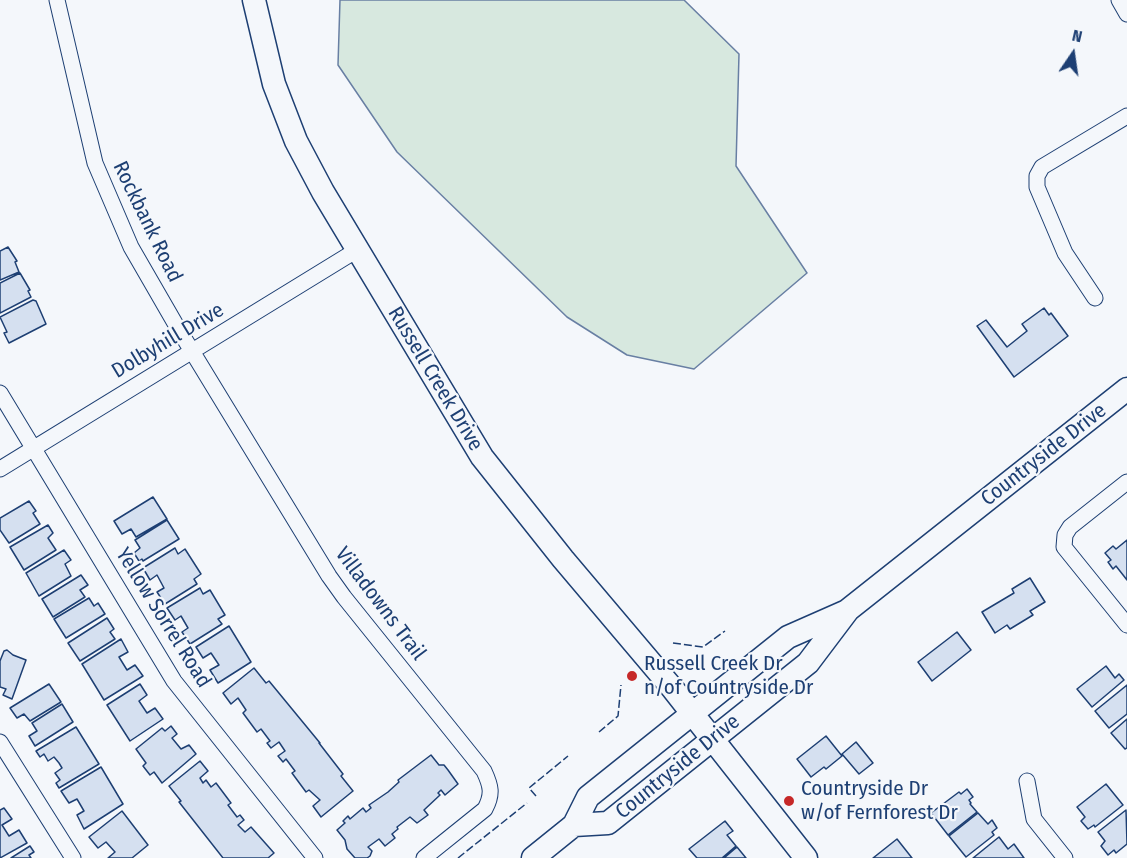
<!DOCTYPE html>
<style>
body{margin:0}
#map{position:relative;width:1127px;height:858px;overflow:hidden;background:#f4f7fb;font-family:"Fira Sans Condensed",sans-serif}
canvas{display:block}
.north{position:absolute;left:1043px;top:24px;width:60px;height:60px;-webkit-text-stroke:4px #f4f7fb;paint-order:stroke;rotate:13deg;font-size:16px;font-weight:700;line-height:24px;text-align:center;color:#1d3f73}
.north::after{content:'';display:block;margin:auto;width:21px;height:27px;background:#1d3f73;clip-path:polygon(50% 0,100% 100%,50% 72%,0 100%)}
</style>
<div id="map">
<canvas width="1127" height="858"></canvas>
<div class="north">N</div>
</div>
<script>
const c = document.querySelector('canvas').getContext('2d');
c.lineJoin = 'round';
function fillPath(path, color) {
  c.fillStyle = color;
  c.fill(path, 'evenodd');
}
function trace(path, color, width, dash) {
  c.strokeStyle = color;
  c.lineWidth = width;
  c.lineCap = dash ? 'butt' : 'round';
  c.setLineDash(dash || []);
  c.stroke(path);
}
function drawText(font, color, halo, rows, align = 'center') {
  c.font = font + ' "Fira Sans Condensed",sans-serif';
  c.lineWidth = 4.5;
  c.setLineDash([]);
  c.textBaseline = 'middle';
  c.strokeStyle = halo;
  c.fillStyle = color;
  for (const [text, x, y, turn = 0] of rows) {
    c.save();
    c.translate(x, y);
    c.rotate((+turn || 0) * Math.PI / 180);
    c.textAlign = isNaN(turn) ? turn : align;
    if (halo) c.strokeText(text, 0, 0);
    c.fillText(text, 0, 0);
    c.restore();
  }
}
const green = new Path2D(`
 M340,0h344l55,54 -3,112 71,107 -113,96 -67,-14 -60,-38 -170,-165 -59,-87z`);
fillPath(green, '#d7e8df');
trace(green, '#687fa3', 1.5);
const building = new Path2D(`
 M8,247l9,14 -2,1 4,10 -19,8v-29z
 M20,273l10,17 -2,1 3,6 -31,16v-30z
 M33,300l3,1 10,23 -37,19 -5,-10 3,-1 -7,-15z
 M1044,308l5,7 2,-2 17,23 -54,41 -37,-51 9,-6 21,27 20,-16 -5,-7z
 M153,497l14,22 -31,18 -5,-8 -9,5 -8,-13z
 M29,501l7,10 -3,2 7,11 -31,19 -9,-13v-12z
 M167,520l12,19 -36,22 -1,-2 -3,2 -5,-8 6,-5 -5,-8z
 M48,525l5,8 -5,5 8,12 -32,20 -14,-23z
 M1127,540v40l-11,-14 -3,3 -5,-7 3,-2 -6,-7 8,-7 3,3z
 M175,548l3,6 7,-5 16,25 -7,5 3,5 -32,20 -8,-12 7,-4 -7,-13 -7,5 -7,-12z
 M64,550l7,10 -6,4 6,12 -32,20 -13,-23z
 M81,575l7,10 -8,5 5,7 -32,20 -11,-18z
 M1030,578l15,24 -15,9 3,4 -23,14 -3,-4 -12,8 -13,-21 32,-19 -2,-4z
 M200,588l3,6 7,-4 15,25 -7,4 4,5 -32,20 -8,-12 6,-4 -7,-12 -6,4 -8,-12z
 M89,598l5,8 4,-3 7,11 -39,24 -12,-19z
 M107,618l7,11 -4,3 5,7 -35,22 -12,-18z
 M229,626l22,36 -33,21 -8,-13 9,-5 -8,-12 -8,5 -7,-11z
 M957,632l14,18 -39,31 -14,-19z
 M121,639l7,13 -9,5 8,13 8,-5 8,11 -39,24 -22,-36z
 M7,650l6,5 13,5 -14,39 -9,-4 3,-6 -6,-2v-26l4,-10z
 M1106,666l9,12 4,-4 5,6 -32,27 -15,-18z
 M254,668l12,15 3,-2 51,62h-1l24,31 -2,2 12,15 -32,26 -8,-11 7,-6 -11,-10 -3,2 -14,-19 3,-2 -9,-12 -3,3 -5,-6 7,-5 -6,-9 -8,6 -4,-5 3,-2 -9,-12 -4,3 -14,-19 3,-3 -8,-12 -7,6 -8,-11z
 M49,684l12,18 -31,19 -6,-7 -7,4 -7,-10z
 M140,684l7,11 -8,6 8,12 8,-5 8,11 -33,22 -23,-36z
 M1127,685v29l-18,14 -14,-17z
 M62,704l11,18 -38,24 -6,-10 8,-5 -5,-8z
 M1127,719v29l-2,1 -14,-16z
 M171,726l6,8 -5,4 9,11 8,-4 7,9 -34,29 -8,-11 -4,3 -7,-9 3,-3 -10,-14 26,-21 3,3z
 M76,727l23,37 -40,24 -3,-5 4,-3 -5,-7 7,-5 -3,-5 -5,-6 -6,4 -4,-7 -4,3 -4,-6z
 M826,736l16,20 -16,13 -2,-2 -13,10 -14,-18z
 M856,742l17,21 -14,11 -17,-20z
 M431,755l8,10h5l4,5 10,14 -13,11 -4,-5 -3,3 2,2 -16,15 4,5 -11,8 -7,-6 -13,10 1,2 -6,5 3,4 -10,8 -6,-7 -11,8 4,4 -2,5 -3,2h-12l-8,-9 -2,-9 -8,-10 8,-7 -2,-2 5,-5 2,3 13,-11 3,4 5,-4 -2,-3 19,-13 11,-10 -1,-2z
 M200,761l8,10 -8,7 3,5 3,-3 5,7 5,-4 15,20 -3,2 9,12 3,-2 4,5 -6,5 7,7 6,-5 23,26 -6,5h-45l-44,-56 2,-1 -12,-15z
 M101,767l22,37 -39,25 -7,-14 7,-4 -7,-12 -8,4 -8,-12z
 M1106,784l17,21 -28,22 -1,-2 -6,4 -7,-8 4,-4 -8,-10z
 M967,789l6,8 -4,3 2,3 -1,1 7,8 -29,23 -17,-22 28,-21 2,2z
 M4,808l8,11 -10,6 7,11 10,-6 8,13 -27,15v-48z
 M1126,810l1,34 -11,9 -2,-3 -6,5 -7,-9 4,-5 -7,-9z
 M122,811l26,34 -16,13h-24l7,-6 -9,-10 -8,6 -9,-11z
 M978,813l10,11 4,-4 5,8 -5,4 2,3 -28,22 -17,-21z
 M725,821l8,10 -6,4 9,11 -14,12h-25l-8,-9z
 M999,837l9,12 6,-5 10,14h-51z
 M897,839l15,19h-39z
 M30,846l4,6 -5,3 2,3h-20z
 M737,847l9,11h-22z`);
fillPath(building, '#d5e0f0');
trace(building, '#1d3f73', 1.5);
const street = new Path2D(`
 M57,0l38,163 36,84 45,78 153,251 15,21 140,174c7,15 9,23 1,38l-61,49
 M1119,0l8,14
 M1095,298l-30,-45 -28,-66v-11l5,-9 85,-51
 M0,393l174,288 141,177
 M0,469l357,-219
 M1127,482l-57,45 -5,8 -1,12 63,78
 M0,742l73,116
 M1027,781l7,38 31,39`);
const secondary = new Path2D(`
 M254,0l20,84 22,57 27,51 159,265 81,102 110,130 133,169
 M574,825l34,-2 200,-160 40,-53 279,-221
 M533,858l41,-33 14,-28 200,-160 59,-26`);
trace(street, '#1d3f73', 17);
trace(secondary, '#1d3f73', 25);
trace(street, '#f4f7fb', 15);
trace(secondary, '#f4f7fb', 22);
trace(new Path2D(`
 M673,643l30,4 22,-16
 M599,732l19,-16 3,-31
 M536,796l-7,-8 39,-32
 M458,858l69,-55`), '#1d3f73', 1.5, [8, 3]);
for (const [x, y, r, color] of [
 [632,676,6,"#c62828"],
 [789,801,6,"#c62828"]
]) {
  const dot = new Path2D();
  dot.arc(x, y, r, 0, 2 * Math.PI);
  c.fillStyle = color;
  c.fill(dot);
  trace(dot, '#f4f7fb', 2);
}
drawText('21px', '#1d3f73', '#f4f7fb', [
 ["Rockbank Road",147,222,64],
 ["Dolbyhill Drive",168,341,-31],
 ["Russell Creek Drive",435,379,59],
 ["Countryside Drive",1044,455,-38],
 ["Villadowns Trail",380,604,53],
 ["Yellow Sorrel Road",163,618,58],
 ["Countryside Drive",678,767,-39]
]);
drawText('21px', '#1d3f73', '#f4f7fb', [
 ["Russell Creek Dr",644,664],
 ["n/of Countryside Dr",644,688],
 ["Countryside Dr",801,789],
 ["w/of Fernforest Dr",801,813]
], 'left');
</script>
